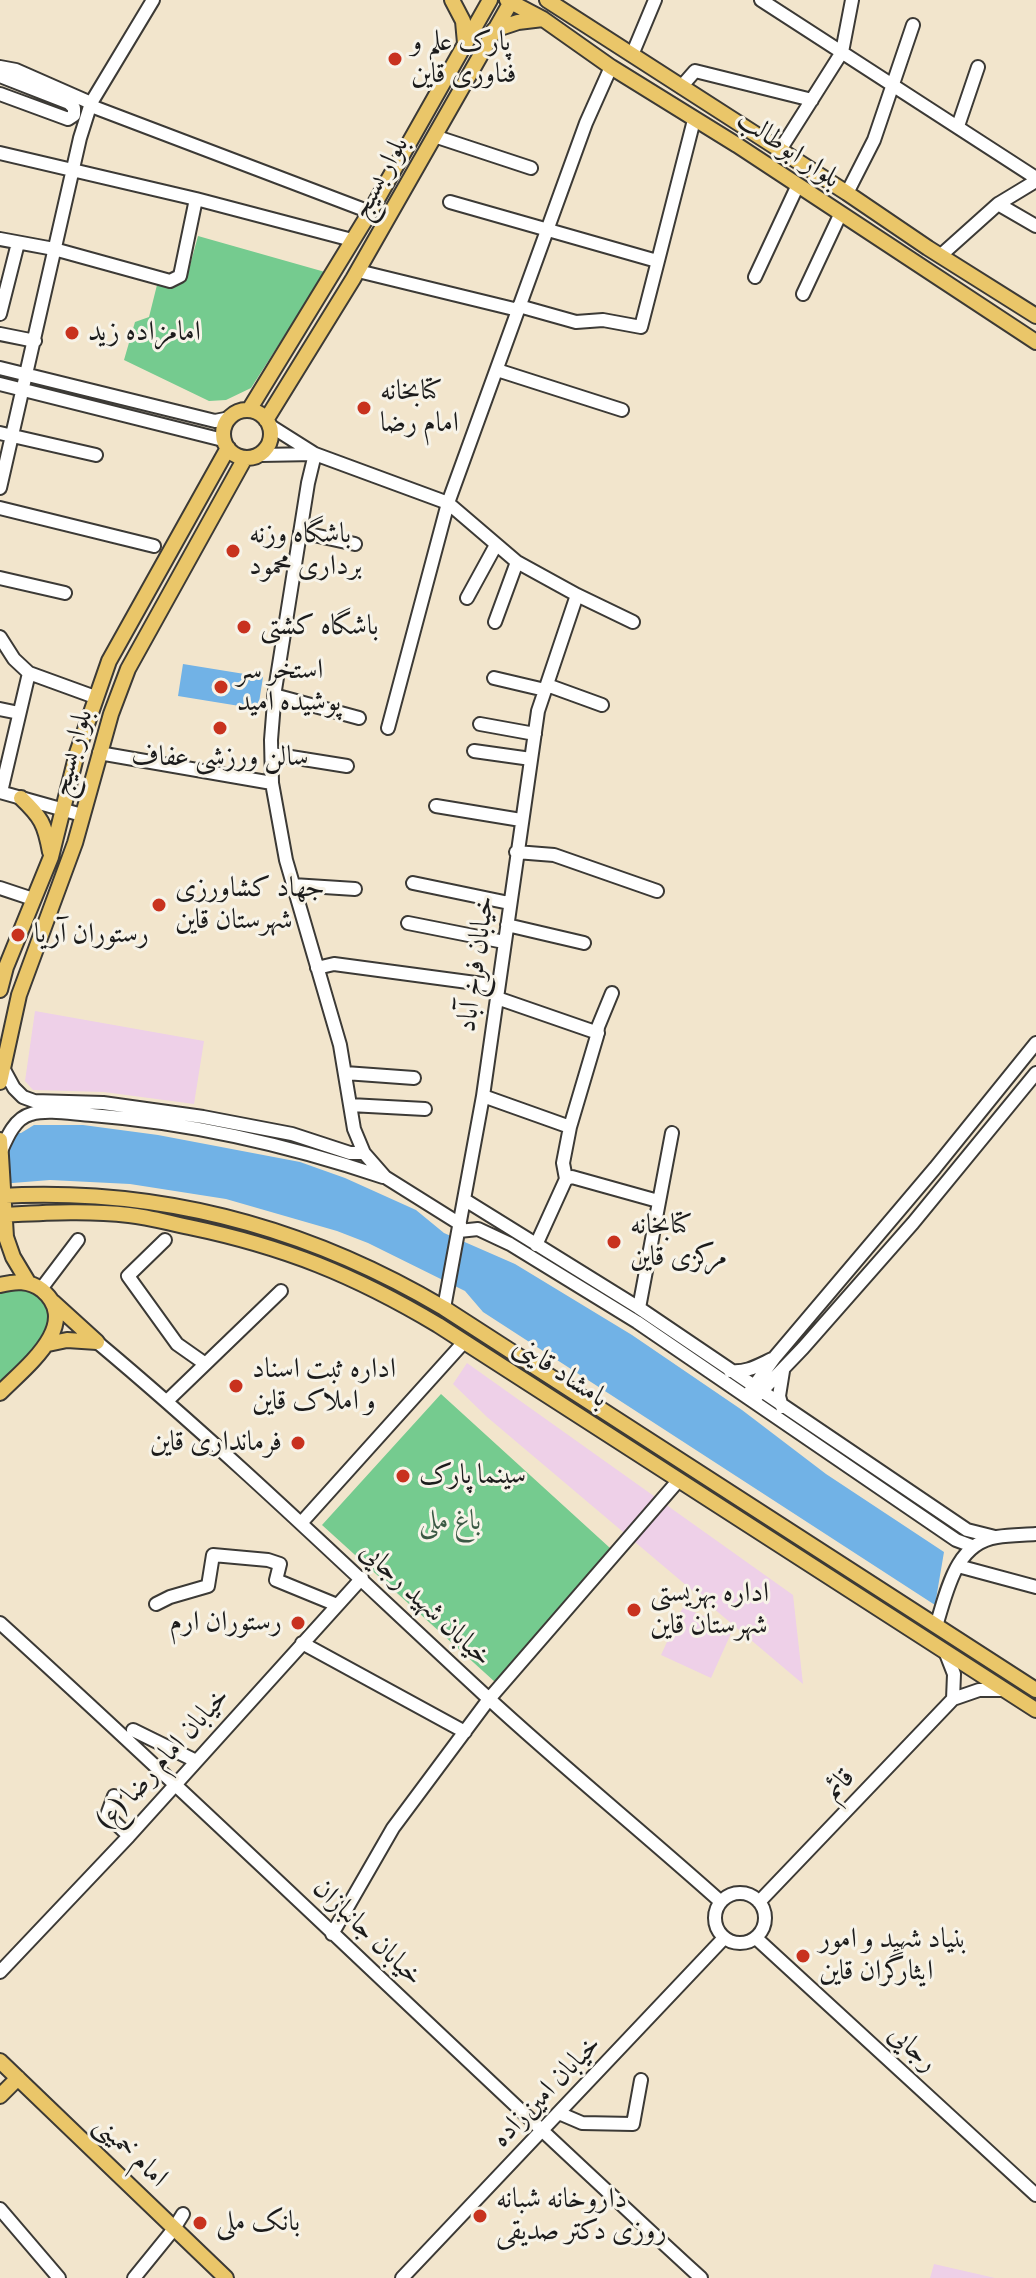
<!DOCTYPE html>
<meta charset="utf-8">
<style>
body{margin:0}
canvas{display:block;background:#f2e5cc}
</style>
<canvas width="1036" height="2278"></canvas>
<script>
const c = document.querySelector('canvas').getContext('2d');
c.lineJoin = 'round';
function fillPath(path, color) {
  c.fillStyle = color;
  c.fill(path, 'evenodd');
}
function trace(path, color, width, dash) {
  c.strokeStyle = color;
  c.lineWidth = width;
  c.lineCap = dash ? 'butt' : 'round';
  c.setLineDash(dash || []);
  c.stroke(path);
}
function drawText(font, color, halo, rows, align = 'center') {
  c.font = font + ' "Libre Bodoni",Amiri,serif';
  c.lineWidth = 6;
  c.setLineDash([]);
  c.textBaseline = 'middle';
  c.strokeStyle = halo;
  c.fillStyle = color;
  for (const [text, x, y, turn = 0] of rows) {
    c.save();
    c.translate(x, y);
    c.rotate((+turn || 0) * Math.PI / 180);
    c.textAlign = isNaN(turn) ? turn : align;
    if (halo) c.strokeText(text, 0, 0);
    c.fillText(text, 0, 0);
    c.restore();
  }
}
fillPath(new Path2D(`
 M35,1011l169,30 -10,63 -90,-12 -71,-2 -8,-9z
 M467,1363l326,232 10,89 -316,-267 -34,-33z
 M683,1607l50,22 -22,49 -50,-23z
 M934,2264l61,14h-65z`), '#eed0e8');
fillPath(new Path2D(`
 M198,236l127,36 -74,116 -25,12 -17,1 -85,-41 11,-38 14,-5 8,-32 13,3 16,-8z
 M18,1286c21,7 27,17 34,38l-16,25 -36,35v-92z
 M441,1394l169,154 -115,134 -173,-157z`), '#75cb8f');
fillPath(new Path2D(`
 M183,664l80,13 -5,32 -80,-13z
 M34,1125h49l75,10 142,27 45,16 71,32 28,23 71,31 117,71 110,75 84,64 118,78 -9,53 -452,-293 -18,-21 -97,-48 -31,-12 -111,-32 -96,-15 -80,-4 -50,4v-52l21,1z`), '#71b2e6');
const minor = new Path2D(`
 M761,0l275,178
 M632,55l23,-55
 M0,67l16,3 75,33
 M0,76l69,27 5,5v7l-6,4 -68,-25
 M681,87l14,-16 117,29
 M91,106l279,106
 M958,126l20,-59
 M434,136l97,32
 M780,150l62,-98 10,-52
 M0,153l196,46 156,41
 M847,193l27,-53 39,-115
 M450,202l207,59
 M998,204l38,-23
 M0,239l54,10 116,32 10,-5 16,-77
 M940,256l58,-52 38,22
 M358,271l160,39
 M755,277l42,-90
 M803,294l37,-79
 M519,306l57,16 27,-2 38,7 53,-207
 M0,314l18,-71
 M0,334l35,7
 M0,368l215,53 15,-3
 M497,370l125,40
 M0,384l223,56
 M269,425l46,29 133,49 69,59 60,33 56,27
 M0,433l96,22
 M315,454l-7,29 -33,207 -4,50 1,43 14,77 54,185 14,84 10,24 21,24 75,47
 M260,455l55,-1
 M0,488l80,-350 11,-35 62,-103
 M0,508l154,38
 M300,532l55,12
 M0,578l65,15
 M467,598l29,-53
 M495,622l22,-60
 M0,637l14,22 15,14 66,24
 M494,678l51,12
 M547,685l55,20
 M274,695l85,23
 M0,709l19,4
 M480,724l55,10
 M388,728l60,-225 138,-380 25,-56
 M474,751l57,8
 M99,753l173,30
 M272,754l75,12
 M0,792l82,23
 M1,792l28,-119
 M436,806l85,14
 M516,852l38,3 103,36
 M413,883l96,20
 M293,885l62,4
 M0,888l33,11
 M408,923l96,19
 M507,925l77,18
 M317,968l17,-4 164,22
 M497,998l101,35
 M2,1066l12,22 9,9 11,4 69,2 100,14 89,17 58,19h14
 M345,1073l69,5
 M483,1096l87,31
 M350,1105l75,4
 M1,1151c6,-14 14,-33 30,-37 17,-5 42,0 61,1 100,8 196,30 291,62
 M566,1179l6,-2 86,24
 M465,1200l174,108 328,222 28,7
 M459,1231l19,-2 32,15 127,78 319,218 16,6
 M165,1240l-37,36 49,68 27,19
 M536,1245l30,-66 -3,-16 7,-36 27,-91 1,-9 14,-34
 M41,1289l37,-49
 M444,1308l39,-212 55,-385 39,-116
 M639,1308l33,-175
 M97,1342c135,113 261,236 391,356 76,70 156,135 233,204
 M730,1371c16,2 27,-5 42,-12
 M749,1393l26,-36 160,-189 101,-125
 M756,1397l47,-49 110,-125 123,-150
 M167,1401l114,-110
 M782,1407l-3,-11 4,-25
 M302,1522l162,-180
 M958,1566l78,21
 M156,1604l14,-7 38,-11 5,-31 55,5 12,4 -4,16 61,25
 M0,1623c237,215 465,439 701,655
 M936,1626c11,-34 19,-83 61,-89 13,-2 26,-2 39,-3
 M302,1643l163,89
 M945,1651l9,23 -1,25
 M133,1730l63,31
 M114,1796l-7,19 22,21
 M715 1918a25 25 0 1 1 50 0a25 25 0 1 1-50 0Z
 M759,1902l194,-203 26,-9h26
 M332,1934l61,-106 96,-129 189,-218
 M756,1938l280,257
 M0,1972l129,-136 233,-258
 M561,2114l21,9 51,1 8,-44
 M0,2209l59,69
 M134,2278l39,-48 10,-16
 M402,2278l322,-340`);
const major = new Path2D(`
 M452,0l11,21 2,22
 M507,0l36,19 68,48 126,78 299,197
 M547,0l300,193 81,55 108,68
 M494,30l24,-8 25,-3
 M249,410l121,-198 120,-212
 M223 434a24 24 0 1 1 48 0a24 24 0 1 1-48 0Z
 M266,420l87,-141 159,-279
 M21,798c20,19 24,26 29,54
 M0,990l6,-23 45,-110 26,-104 32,-92 119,-213
 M0,1082l19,-87 56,-152 36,-129 17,-45 117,-211
 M0,1140l6,97 7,20 15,25
 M0,1196c160,-9 307,31 444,112l592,382
 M0,1215c42,-2 86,-5 129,0 20,2 40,8 60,12 96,20 165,48 249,98l598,385
 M0,1285c15,-4 29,-5 42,5 41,35 -19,79 -42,103
 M53,1302l44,40
 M48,1344l19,-4 30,2
 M0,2061l226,217
 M0,2096l18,-18`);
trace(minor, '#3c3a36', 16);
trace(major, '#3c3a36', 18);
trace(minor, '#fff', 12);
trace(major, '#eac669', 14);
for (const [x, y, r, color] of [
 [395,59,8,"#c8321e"],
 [72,333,8,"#c8321e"],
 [364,408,8,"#c8321e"],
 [233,551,8,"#c8321e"],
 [244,627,8,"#c8321e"],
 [221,687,8,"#c8321e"],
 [220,728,8,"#c8321e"],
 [159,905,8,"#c8321e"],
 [18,935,8,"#c8321e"],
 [614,1242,8,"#c8321e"],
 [236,1386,8,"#c8321e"],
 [298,1443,8,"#c8321e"],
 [403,1476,8,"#c8321e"],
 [634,1610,8,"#c8321e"],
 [298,1623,8,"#c8321e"],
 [803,1956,8,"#c8321e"],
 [480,2216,8,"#c8321e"],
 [200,2223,8,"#c8321e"]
]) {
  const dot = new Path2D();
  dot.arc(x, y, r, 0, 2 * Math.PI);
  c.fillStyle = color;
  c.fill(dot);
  trace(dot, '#f7f3e8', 3);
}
drawText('28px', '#1c1c1c', '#f7f3e8', [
 ["پارک علم و",411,43],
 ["فناوری قاین",411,75],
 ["امامزاده زید",88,333],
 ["کتابخانه",380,392],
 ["امام رضا",380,424],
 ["باشگاه وزنه",249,535],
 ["برداری محمود",249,567],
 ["باشگاه کشتی",260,627],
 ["استخر سر",237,671],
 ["پوشیده امید",237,703],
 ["سالن ورزشی عفاف",220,758,"center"],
 ["جهاد کشاورزی",175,889],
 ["شهرستان قاین",175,921],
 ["رستوران آریا",34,935],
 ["کتابخانه",630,1226],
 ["مرکزی قاین",630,1258],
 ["اداره ثبت اسناد",252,1370],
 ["و املاک قاین",252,1402],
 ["فرمانداری قاین",282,1443,"right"],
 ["سینما پارک",419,1476],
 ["اداره بهزیستی",650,1594],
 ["شهرستان قاین",650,1626],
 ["رستوران ارم",282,1623,"right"],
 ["بنیاد شهید و امور",819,1940],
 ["ایثارگران قاین",819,1972],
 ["داروخانه شبانه",496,2200],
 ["روزی دکتر صدیقی",496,2232],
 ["بانک ملی",216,2223]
], 'left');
drawText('28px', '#1c1c1c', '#f7f3e8', [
 ["بلوار ابوطالب",788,150,34],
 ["بلوار بسیج",381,178,-61],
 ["بلوار بسیج",73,753,-74],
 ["خیابان فرخ آباد",477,964,-82],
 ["بامشاد قاینی",560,1373,33],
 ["خیابان شهید رجایی",425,1605,43],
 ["خیابان امام رضا (ع)",164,1760,-48],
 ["قائم",840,1785,-46],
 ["خیابان جانبازان",367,1933,44],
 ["رجایی",912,2049,42],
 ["خیابان امین‌زاده",547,2092,-46],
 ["امام خمینی",130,2152,44]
]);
drawText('28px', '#3b5944', '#f7f3e8', [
 ["باغ ملی",450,1522]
]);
</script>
